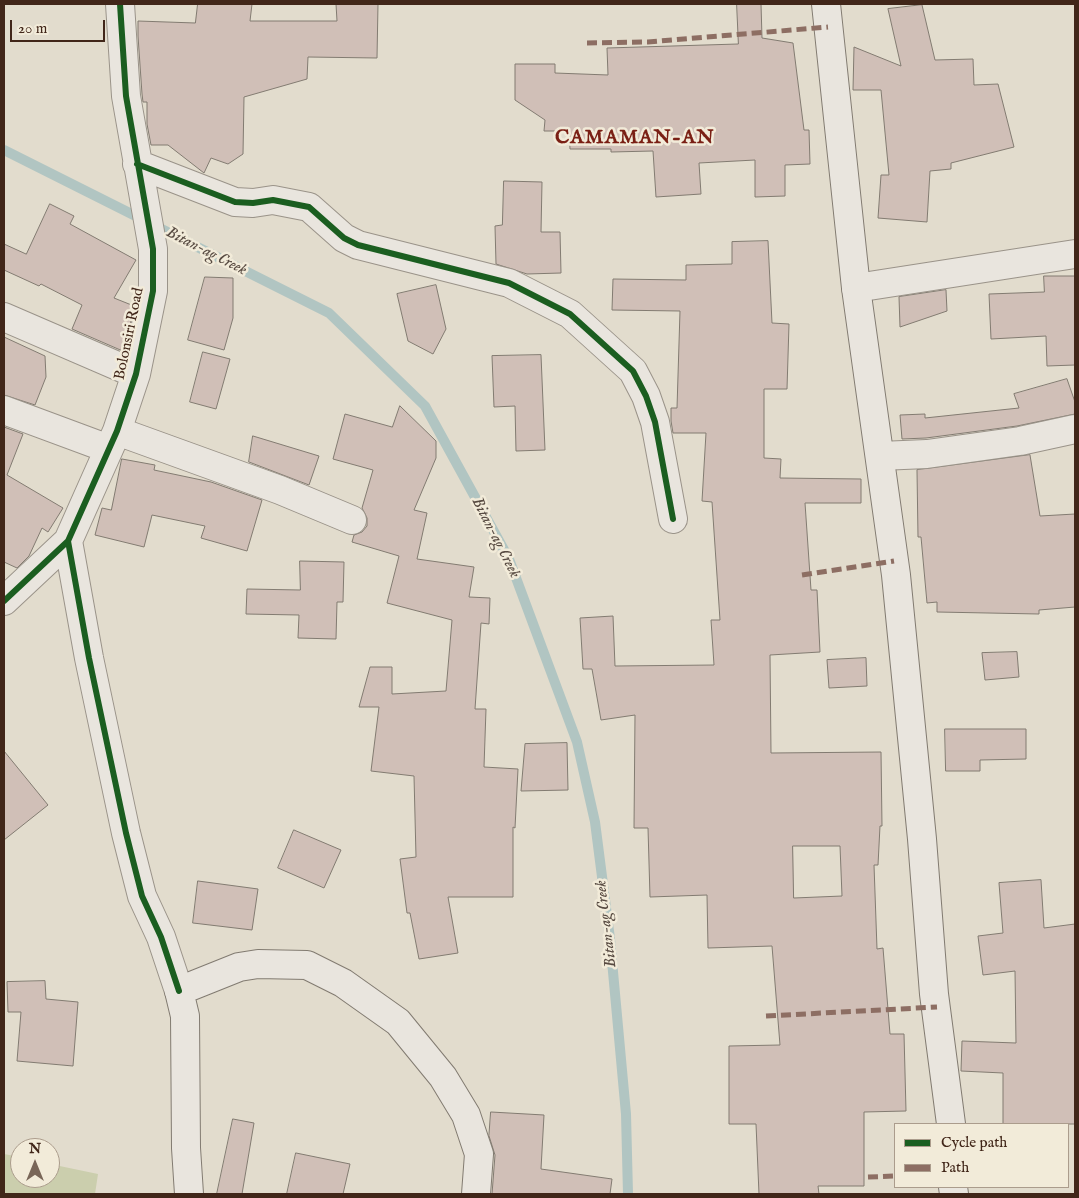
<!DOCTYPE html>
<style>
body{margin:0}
#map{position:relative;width:1079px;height:1198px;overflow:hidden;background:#e2dccd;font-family:"IM FELL English",serif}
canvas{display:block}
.frame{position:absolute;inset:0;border:5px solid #412619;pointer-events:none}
.legend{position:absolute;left:894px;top:1123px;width:175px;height:65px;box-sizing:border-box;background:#f2ebd9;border:1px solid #ab9c8c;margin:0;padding:6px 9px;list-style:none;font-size:15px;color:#412619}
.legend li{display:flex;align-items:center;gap:10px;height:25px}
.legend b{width:25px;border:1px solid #ab9c8c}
.north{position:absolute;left:10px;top:1138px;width:50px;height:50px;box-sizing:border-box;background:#f2ebd9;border:1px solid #ab9c8c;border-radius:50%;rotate:0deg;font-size:14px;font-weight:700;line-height:20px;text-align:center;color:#412619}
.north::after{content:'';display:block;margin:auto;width:18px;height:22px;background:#796658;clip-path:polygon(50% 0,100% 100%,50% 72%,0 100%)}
.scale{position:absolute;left:10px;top:20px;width:95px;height:22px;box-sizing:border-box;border:2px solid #412619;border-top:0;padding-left:6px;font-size:15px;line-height:18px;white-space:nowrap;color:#412619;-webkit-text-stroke:4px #f2ebd9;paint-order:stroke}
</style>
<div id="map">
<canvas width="1079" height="1198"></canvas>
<div class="frame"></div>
<ul class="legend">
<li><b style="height:6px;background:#1b5e20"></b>Cycle path</li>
<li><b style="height:6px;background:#8d6e63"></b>Path</li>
</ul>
<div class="north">N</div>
<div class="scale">20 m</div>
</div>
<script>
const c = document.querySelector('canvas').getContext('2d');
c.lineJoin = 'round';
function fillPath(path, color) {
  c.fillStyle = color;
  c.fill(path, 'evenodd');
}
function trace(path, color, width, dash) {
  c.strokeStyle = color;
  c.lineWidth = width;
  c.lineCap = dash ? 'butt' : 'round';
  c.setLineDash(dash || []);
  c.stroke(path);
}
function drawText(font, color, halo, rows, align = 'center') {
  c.font = font + ' "IM FELL English",serif';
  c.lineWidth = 5;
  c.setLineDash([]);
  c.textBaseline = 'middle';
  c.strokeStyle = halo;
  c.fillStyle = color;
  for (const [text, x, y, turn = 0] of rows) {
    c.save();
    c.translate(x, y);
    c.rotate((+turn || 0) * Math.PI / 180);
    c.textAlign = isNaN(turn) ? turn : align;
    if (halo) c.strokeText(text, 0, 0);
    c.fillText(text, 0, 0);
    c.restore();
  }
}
fillPath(new Path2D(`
 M4,1154l16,3v21h30v-14l48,10 -3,20h-91z`), '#cbcead');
trace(new Path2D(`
 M4,150l325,163 96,93 84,153 68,183 18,80 15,117 16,175 2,80`), '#b1c5c2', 10);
const building = new Path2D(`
 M198,4h54l-2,17h87l-1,-17h42l-1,54 -69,-1 -1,22 -63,18 -1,57 -15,10 -17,-6 -7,15 -36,-28h-17l-4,-21v-22h-4l-1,-8 -4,-58v-15l57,2z
 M737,4h24l1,34 31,5 11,87h5l1,34 -25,1v31l-30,1v-37l-56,3 2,31 -45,3 -3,-46 -42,1v-3h-41l-1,-18h-25l1,-11 -30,-20v-36h40v9l53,2 -1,-27 131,-4z
 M922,5l13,55 38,-1 1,26 24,-1 16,63 -63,16v6l-21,2 -3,51 -49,-4 3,-43h8l-8,-85h-28l1,-43 47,19 -13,-57z
 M504,181l38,1 -1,50h19l1,41 -34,1 -31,-10 -1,-38 7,-1z
 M50,204l24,12 -4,8 66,36 -22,38 20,8 -9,46 -53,-23 10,-24 -41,-21 -2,2 -35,-16v-26l22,10z
 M768,241l4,82 17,1 -2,65h-23v69l17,1 -1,19 81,1v24h-56l6,87h6l3,62 -50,3 1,98 110,-1 1,74h-2l-2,39h-4l3,84 6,-1 7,86h14l2,77 -42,1v74h-46l1,8h-60l-3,-70h-27v-78l51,-1 -8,-99 -64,2 -1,-53 -57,2 -2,-69h-14l1,-113 -34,5 -9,-51h-9l-3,-51 33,-2 2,50 99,-1 -3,-45h9l-8,-118 -10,-1 4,-68h-33l-2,-12v-13h6l3,-97 -68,-1 1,-31 73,1v-15l46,-1v-22zM793,846h47l2,50 -48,2z
 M1044,276h31v89l-28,1 -1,-30 -55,3 -2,-45 55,-2z
 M205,277l28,1v40l-9,32 -36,-10z
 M436,285l10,44 -13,25 -25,-13 -11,-47z
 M946,290l1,21 -47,16 -1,-30z
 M4,337l41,19 1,21 -11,28 -31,-10z
 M203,352l27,7 -14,50 -26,-7z
 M541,355l4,95 -29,1 -1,-45 -21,1 -2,-51z
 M1067,379l8,23v12l-58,12 -91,12 -24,1 -2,-24 25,-1v4l94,-10 -5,-14z
 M400,406l36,35v17l-22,52 13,3 -10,46 57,8 -5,30 21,1 -1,26 -8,-1 -6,86h11l-2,58 34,2 -3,59 -2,-1v70h-65l10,56 -39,6 -9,-46h-3l-7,-54 16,-2 -2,-81 -43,-5 8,-64h-20l11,-40h22v27l54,-3 6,-71 -65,-17 12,-47 -47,-14 2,-7 8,-3 5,-6v-8l-5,-10 11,-38 -40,-11 12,-45 47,13z
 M4,427l19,7 -16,41 56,33 -15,24 -6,-4 -13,28 -12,12 -13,-6z
 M253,436l66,20 -10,29 -60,-23z
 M1030,455l10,61 35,-2v93l-36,3v4l-102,-2v-10l-10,1 -6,-66h-3l-1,-67z
 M122,459l33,6 -1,5 57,12 51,18 -15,51 -46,-13 4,-12 -53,-11 -8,32 -49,-12 7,-27 9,2z
 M300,561l44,1 -1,40h-6l-1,37 -38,-1 1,-23 -53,-1 1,-25 53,1z
 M1017,652l2,25 -34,3 -3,-27z
 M866,658l1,28 -38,2 -2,-28z
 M945,729h81v30l-46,1v11h-34z
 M567,743l1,47 -47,1 4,-47z
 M4,751l44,54 -44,35z
 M294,830l47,20 -17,38 -46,-20z
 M1041,880l3,48 31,-4v200h-72v-51l-42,-2 1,-30 54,2 -1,-72 -32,4 -5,-39 25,-3 -4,-50z
 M198,881l60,8 -6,41 -59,-7z
 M45,981l1,18 32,3 -5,64 -56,-5 4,-49h-13l-1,-30z
 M491,1112l53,3 -3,54 71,10 -2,15h-118l3,-39 -6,-19z
 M233,1119l21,4 -12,71h-25z
 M296,1153l54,11 -7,30h-56z`);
fillPath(building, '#d0bfb7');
trace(building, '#827b71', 1);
const minor = new Path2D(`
 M137,164l98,38 18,1 20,-3 36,7 35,31 14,7 151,38 61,31 63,57 13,25 9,26 18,97
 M856,288l219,-34
 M4,317l132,57
 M4,410l105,39
 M117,431l163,59 72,30
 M880,456l47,-2 93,-13 55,-12
 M68,541l21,117 37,175 16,63 19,41 18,54
 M4,601l64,-60 49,-110 19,-57 17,-83v-42l-27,-153 -6,-92`);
const secondary = new Path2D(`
 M826,4l30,284 40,287 26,264 12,155 17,130
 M953,1187l1,7
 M189,1194l-3,-46 -1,-132 -6,-25 60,-24 19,-3 49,1 36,18 55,39 45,55 23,38 13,39 -3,40`);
trace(minor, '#9a9389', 30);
trace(secondary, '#827b71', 30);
trace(minor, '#e9e5de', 28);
trace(secondary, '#e9e5de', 28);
trace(new Path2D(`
 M587,43l61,-1 180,-15
 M802,575l92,-14
 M766,1016l171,-9
 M868,1177l27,-1`), '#8d6e63', 5, [10, 5]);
trace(new Path2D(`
 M137,164l98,38 18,1 20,-3 36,7 35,31 14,7 151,38 61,31 63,57 13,25 9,26 18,97
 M68,541l21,117 37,175 16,63 19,41 18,54
 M4,601l64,-60 49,-110 19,-57 17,-83v-42l-27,-153 -6,-92`), '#1b5e20', 6);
drawText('15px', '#412619', '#f2ebd9', [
 ["Bolonsiri Road",130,334,-78]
]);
drawText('italic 16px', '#584b42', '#f2ebd9', [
 ["Bitan-ag Creek",206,252,27],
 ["Bitan-ag Creek",495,538,63],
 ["Bitan-ag Creek",607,924,-97]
]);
c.letterSpacing = '1px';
drawText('bold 20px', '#7a1f14', '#f2ebd9', [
 ["CAMAMAN-AN",635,139]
]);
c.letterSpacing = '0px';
</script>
